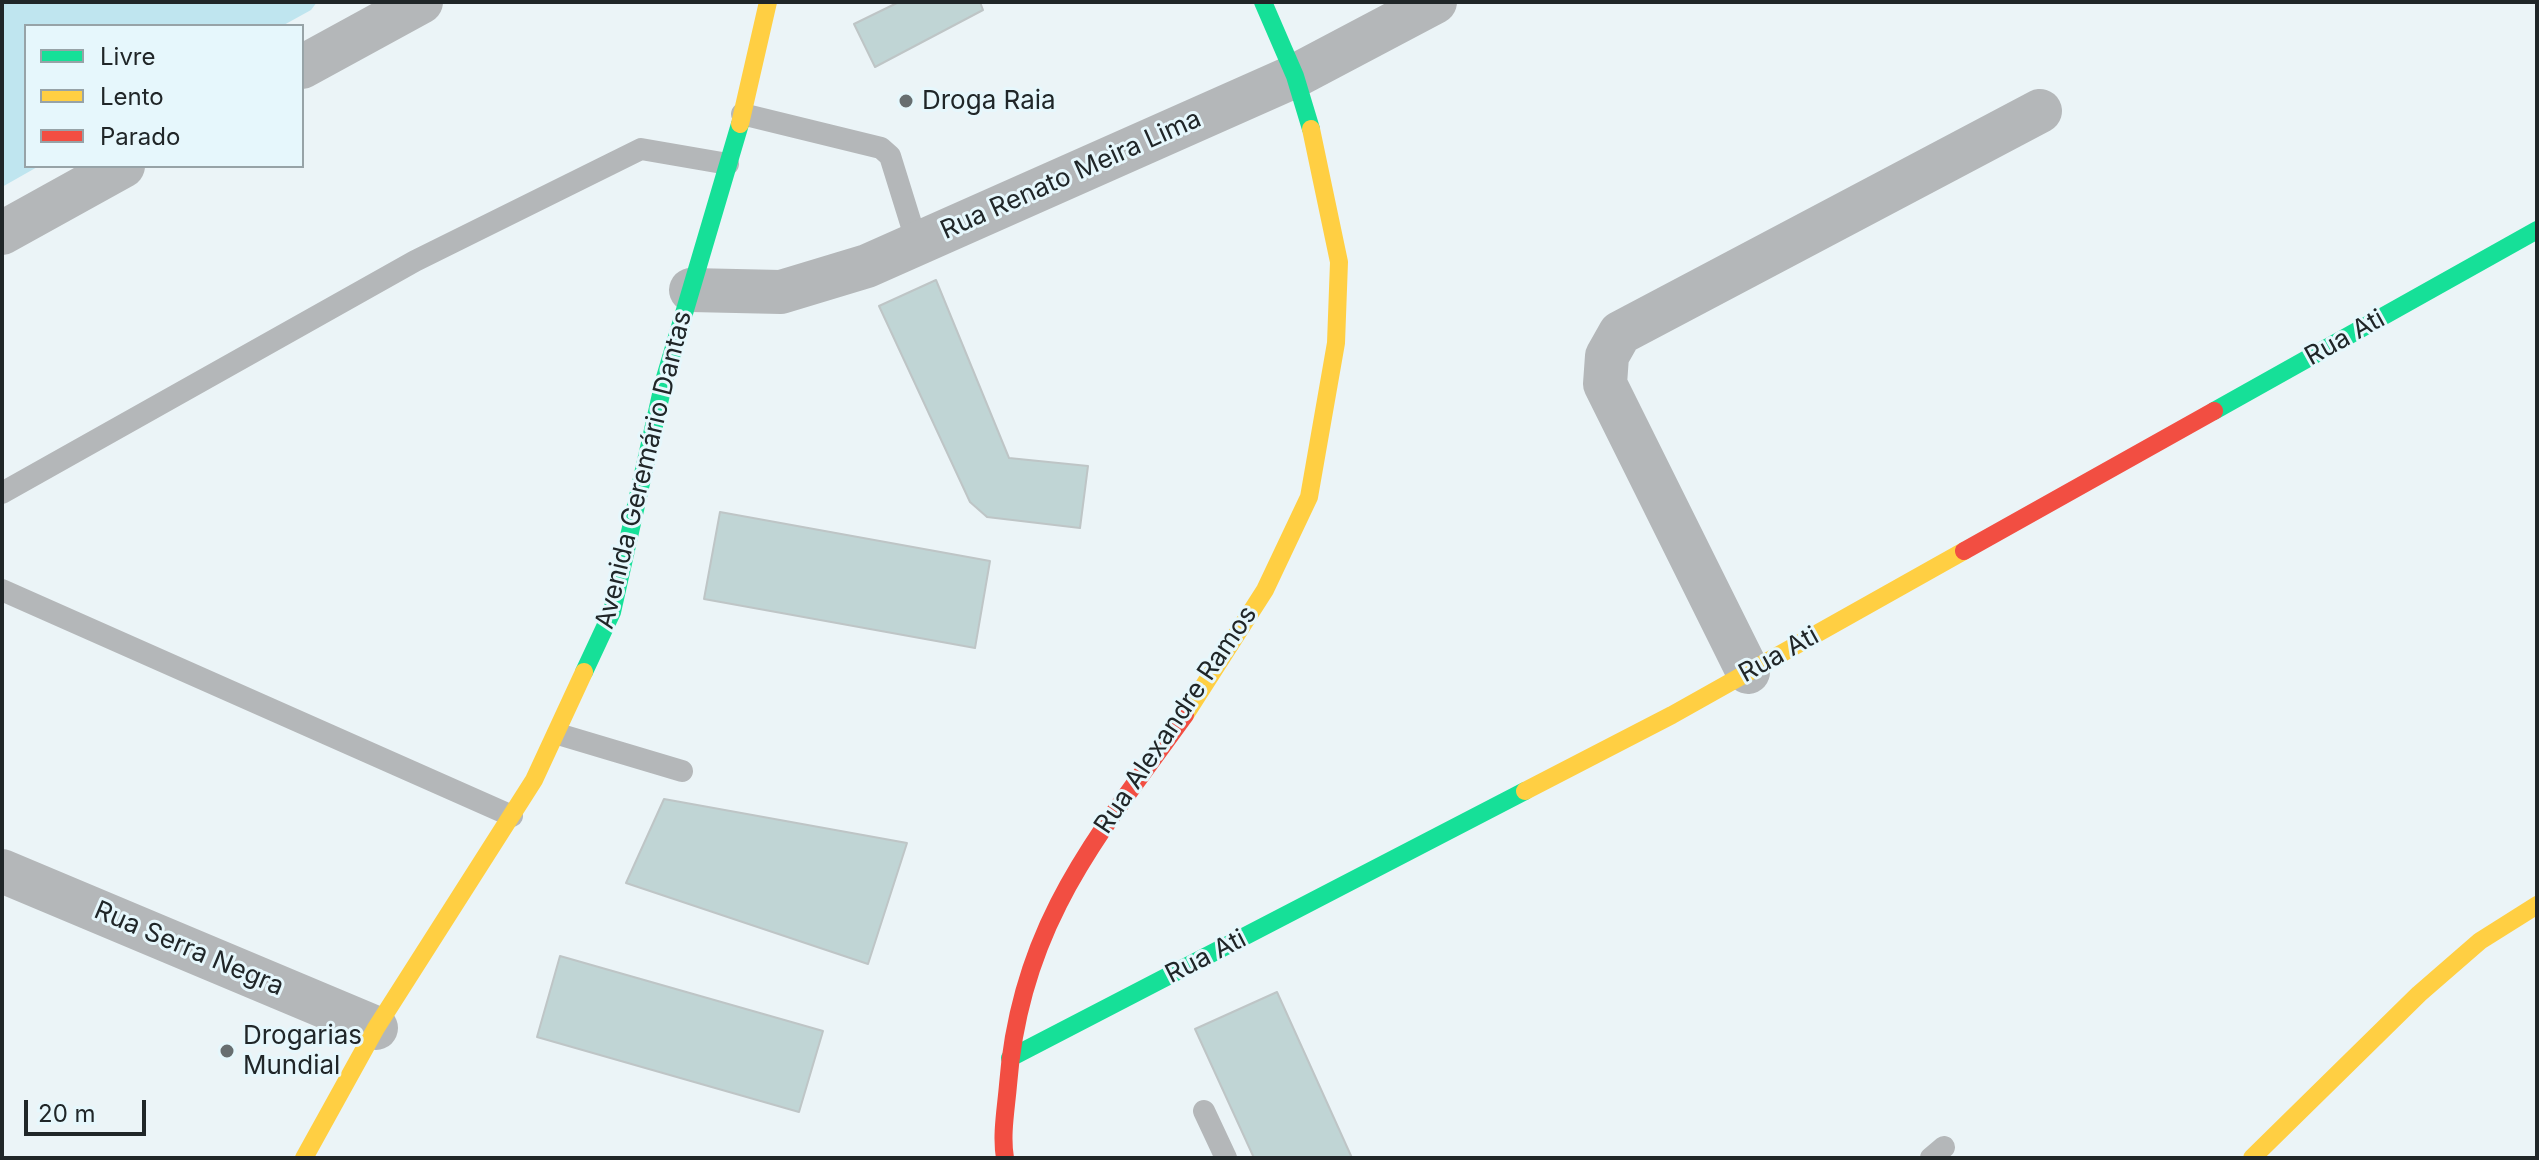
<!DOCTYPE html>
<meta charset="utf-8">
<style>
body{margin:0}
#map{position:relative;width:2539px;height:1160px;overflow:hidden;background:#ebf4f7;font-family:Inter,sans-serif}
canvas{display:block}
.frame{position:absolute;inset:0;border:4px solid #202628;pointer-events:none}
.legend{position:absolute;left:24px;top:24px;width:280px;height:144px;box-sizing:border-box;background:#e6f7fc;border:2px solid #97a3a7;margin:0;padding:10px 14px;list-style:none;font-size:24px;color:#202628}
.legend li{display:flex;align-items:center;gap:16px;height:40px}
.legend b{width:40px;border:2px solid #97a3a7}
.scale{position:absolute;left:24px;top:1100px;width:122px;height:36px;box-sizing:border-box;border:4px solid #202628;border-top:0;padding-left:10px;font-size:24px;line-height:28px;white-space:nowrap;color:#202628;-webkit-text-stroke:6px #e6f7fc;paint-order:stroke}
</style>
<div id="map">
<canvas width="2539" height="1160"></canvas>
<div class="frame"></div>
<ul class="legend">
<li><b style="height:10px;background:#16e098"></b>Livre</li>
<li><b style="height:10px;background:#ffcf43"></b>Lento</li>
<li><b style="height:10px;background:#f24e42"></b>Parado</li>
</ul>
<div class="scale">20 m</div>
</div>
<script>
const c = document.querySelector('canvas').getContext('2d');
c.lineJoin = 'round';
function fillPath(path, color) {
  c.fillStyle = color;
  c.fill(path, 'evenodd');
}
function trace(path, color, width, dash) {
  c.strokeStyle = color;
  c.lineWidth = width;
  c.lineCap = dash ? 'butt' : 'round';
  c.setLineDash(dash || []);
  c.stroke(path);
}
function drawText(font, color, halo, rows, align = 'center') {
  c.font = font + ' Inter,sans-serif';
  c.lineWidth = 6;
  c.setLineDash([]);
  c.textBaseline = 'middle';
  c.strokeStyle = halo;
  c.fillStyle = color;
  for (const [text, x, y, turn = 0] of rows) {
    c.save();
    c.translate(x, y);
    c.rotate((+turn || 0) * Math.PI / 180);
    c.textAlign = isNaN(turn) ? turn : align;
    if (halo) c.strokeText(text, 0, 0);
    c.fillText(text, 0, 0);
    c.restore();
  }
}
fillPath(new Path2D(`
 M2,2h315l-6,8 -29,16h-256v140h13l-37,21z`), '#bfe5ef');
const building = new Path2D(`
 M899,2h81l3,8 -108,57 -21,-43z
 M936,280l73,178 79,8 -8,62 -93,-11 -17,-15 -91,-196z
 M720,512l270,49 -15,87 -271,-49z
 M664,799l243,44 -39,121 -242,-81z
 M560,956l263,75 -24,81 -262,-75z
 M1277,992l75,166h-98l-59,-129z`);
fillPath(building, '#c0d5d5');
trace(building, '#bec5c6', 2);
trace(new Path2D(`
 M742,114l139,34 9,8 27,87
 M2,493l413,-232 226,-112 87,15
 M2,590l510,226
 M558,734l124,37
 M1204,1111l22,47
 M1931,1158l13,-11`), '#b4b7b9', 22);
trace(new Path2D(`
 M302,67l119,-65
 M2,233l121,-67
 M691,290l90,2 86,-26 428,-190 140,-74
 M1748,672l-143,-288 2,-28 13,-23 420,-222
 M2,871l374,157`), '#b4b7b9', 44);
trace(new Path2D(`
 M1263,2l32,74 16,53
 M2214,411l323,-181
 M584,672l28,-60 52,-231 76,-257
 M1010,1058l515,-267`), '#16e098', 18);
trace(new Path2D(`
 M740,124l28,-122
 M1185,715l80,-125 44,-93 27,-154 3,-81 -28,-133
 M1525,791l147,-76 292,-164
 M304,1158l72,-130 158,-248 50,-108
 M2252,1158l167,-164 61,-53 57,-36`), '#ffcf43', 18);
trace(new Path2D(`
 M1964,551l250,-140
 M1005,1158c-4,-23 1,-49 3,-73 12,-159 88,-247 177,-370`), '#f24e42', 18);
for (const [x, y, r, color] of [
 [906,101,8,"#676e70"],
 [227,1051,8,"#676e70"]
]) {
  const dot = new Path2D();
  dot.arc(x, y, r, 0, 2 * Math.PI);
  c.fillStyle = color;
  c.fill(dot);
  trace(dot, '#e6f7fc', 3);
}
drawText('26px', '#202628', '#e6f7fc', [
 ["Droga Raia",922,101],
 ["Drogarias",243,1036],
 ["Mundial",243,1066]
], 'left');
drawText('26px', '#202628', '#e6f7fc', [
 ["Rua Renato Meira Lima",1071,175,-24],
 ["Rua Ati",2345,338,-29],
 ["Avenida Geremário Dantas",644,470,-76],
 ["Rua Ati",1779,655,-29],
 ["Rua Alexandre Ramos",1176,720,-56],
 ["Rua Serra Negra",189,949,23],
 ["Rua Ati",1206,957,-27]
]);
</script>
